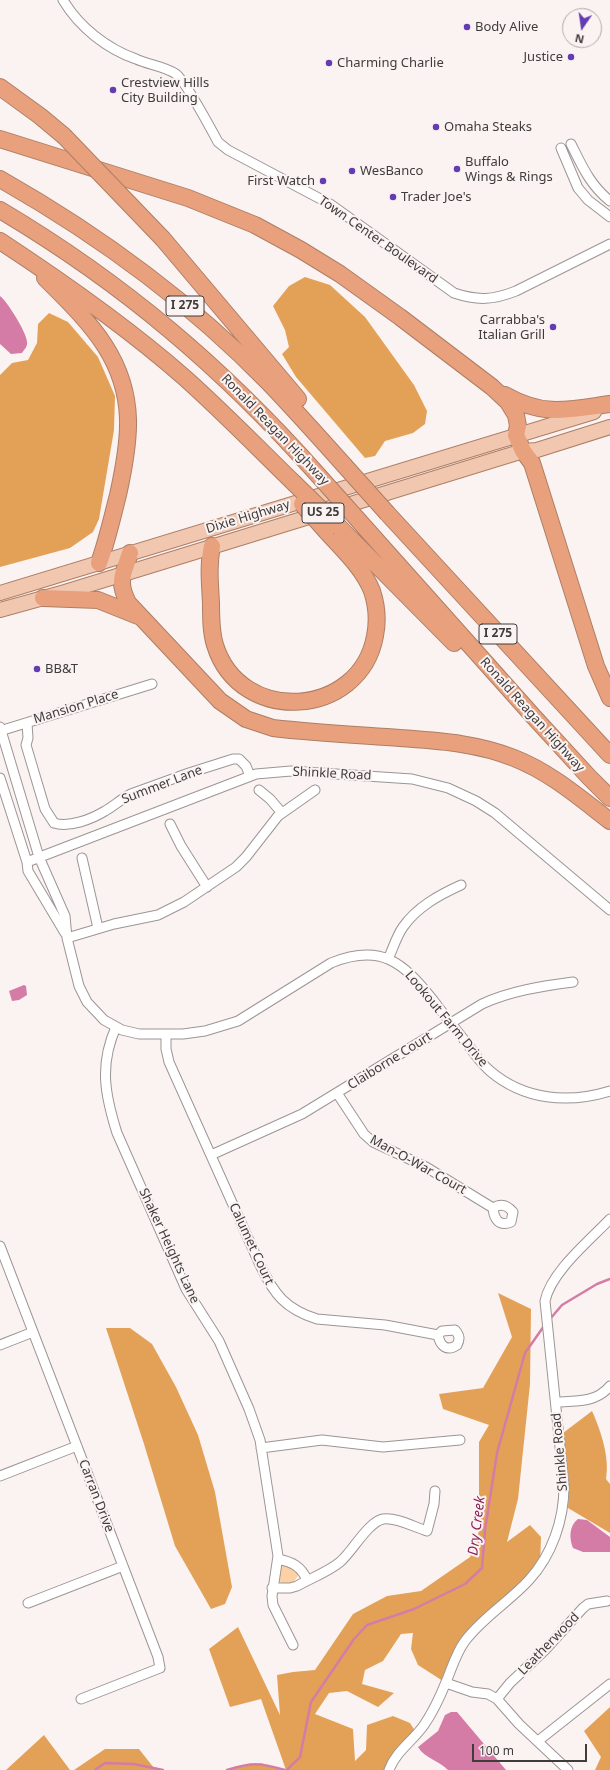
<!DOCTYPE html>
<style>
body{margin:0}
#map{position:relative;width:610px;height:1770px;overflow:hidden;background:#fbf3f2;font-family:"Noto Sans",sans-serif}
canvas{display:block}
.north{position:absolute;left:562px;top:8px;width:40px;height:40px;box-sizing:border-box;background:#fbf3f2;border:1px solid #b0aaa9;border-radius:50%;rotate:193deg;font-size:11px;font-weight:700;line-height:16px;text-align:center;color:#3f3c3c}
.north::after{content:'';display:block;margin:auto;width:14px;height:18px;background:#643bb3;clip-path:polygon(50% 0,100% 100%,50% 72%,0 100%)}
.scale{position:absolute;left:472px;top:1744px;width:115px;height:18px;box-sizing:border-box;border:2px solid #3f3c3c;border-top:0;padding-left:5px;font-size:12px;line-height:14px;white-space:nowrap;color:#3f3c3c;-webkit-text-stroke:3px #fbf3f2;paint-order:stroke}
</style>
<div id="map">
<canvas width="610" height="1770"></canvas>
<div class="north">N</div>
<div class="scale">100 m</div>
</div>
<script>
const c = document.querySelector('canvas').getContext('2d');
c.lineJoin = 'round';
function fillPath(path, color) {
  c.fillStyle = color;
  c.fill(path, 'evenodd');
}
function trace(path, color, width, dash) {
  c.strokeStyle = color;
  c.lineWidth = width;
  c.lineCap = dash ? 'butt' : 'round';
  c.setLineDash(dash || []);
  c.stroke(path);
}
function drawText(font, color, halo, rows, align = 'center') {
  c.font = font + ' "Noto Sans",sans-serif';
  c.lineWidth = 4;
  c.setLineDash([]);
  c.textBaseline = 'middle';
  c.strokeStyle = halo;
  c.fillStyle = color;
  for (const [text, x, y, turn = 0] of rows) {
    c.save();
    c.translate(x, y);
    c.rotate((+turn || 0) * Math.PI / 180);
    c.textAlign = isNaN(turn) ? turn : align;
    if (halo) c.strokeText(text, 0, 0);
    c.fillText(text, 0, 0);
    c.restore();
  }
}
fillPath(new Path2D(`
 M282,1564l15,6 1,6 -6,8h-9l-4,-3 -1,-4z`), '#fed1a4');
fillPath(new Path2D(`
 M305,277l25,8 35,32 49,68 13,26 -2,13 -12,9 -28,8 -10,15 -10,2 -69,-81 -14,-23 7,-7 -4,-17 -12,-24 16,-20z
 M49,313l19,9 30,35 17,39 -1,34 -15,89 -6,13 -23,16 -70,19v-192l12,-12 16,-3 9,-17 1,-19z
 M498,1293l33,16 -1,75 -12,115 -11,43 23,-17 11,12 -1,30 -75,74 -19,42 -28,-18 -7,-16 2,-16 -12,1 -18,27 -18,9 -3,14 32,9 -16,14 -31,-16 -18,2 -14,21 38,15 2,32 11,-11 1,-25 26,-9 17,7 7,11 -28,36h-103l-25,-71 -31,8 -21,-58 29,-22 42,88 -3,-40 16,-3 22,-2 38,-56 34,-18 34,-5 49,-34 9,-26v-89l10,-17 -46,-16 -4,-15 44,-6 29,-51z
 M106,1328h24l22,16 24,43 22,48 17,57 17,95 -7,17 -14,5 -36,-63 -31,-102z
 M592,1411c9,20 18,47 14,68l4,5v49l-42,-25 1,-26 -6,-49z
 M610,1707v63h-15l6,-13 -17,-26z
 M44,1735l26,35h-64z
 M105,1749h34l15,19 9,2h-89z
 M261,1763l24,7h-58l12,-4z`), '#e3a158');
fillPath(new Path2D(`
 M0,296c7,5 27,37 27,46 1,4 -3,8 -5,11l-11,1 -11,-10z
 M24,985l2,1 1,9 -8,5 -7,1 -3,-10z
 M578,1519l9,1 23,17v15h-27l-10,-4c-4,-10 -4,-22 5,-29z
 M451,1712h6l49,58h-58c-8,-9 -24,-12 -30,-23l20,-16 7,-16z`), '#d47ca6');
trace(new Path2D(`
 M550,1319l12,-14 35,-21 13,-5
 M95,1770l10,-7 29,1 29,6
 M227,1770c26,-8 34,-7 58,0
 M287,1770l13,-13 11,-55 43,-63 13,-14 47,-16 51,-25 17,-16 3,-38 12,-77 28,-100 19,-27`), '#d47ca6', 2.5);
const minor = new Path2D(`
 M63,0c16,27 44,49 73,59 13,6 28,7 40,15 9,7 35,55 42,68l10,8 102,54 124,89c24,8 39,7 62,-2l94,-47
 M571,144c11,22 19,41 39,57
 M561,148l17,40 10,12 22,17
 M27,723l1,15 -2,7 19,64 9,14c15,5 38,-4 51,-12 9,-5 16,-12 26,-17l58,-21 44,-14h6l7,7 4,10
 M0,727l39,130 26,59 2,22 12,48 8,16 17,18 18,10 17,4h44l22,-3 33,-10 93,-58c50,-20 72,-1 102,37 12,16 24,31 36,46 6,9 13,18 21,25 34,29 78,33 120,20
 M0,731l152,-47
 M0,778l27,84 1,9 37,62
 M259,790l11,9 12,14
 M170,824l11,22 26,41
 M82,858l16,70
 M27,862l229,-88 35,-3 121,8 36,9 28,13 19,12 115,97
 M67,938l47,-14 44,-9 26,-13 52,-35 10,-10 32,-41 37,-26
 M388,959c5,-10 8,-22 15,-32 14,-20 36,-32 58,-42
 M116,1027c-17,38 -11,68 1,106l69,156 33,52 30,68 11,31 18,116 -6,40 1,9 20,40
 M166,1035v14l3,13 91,203c14,29 25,44 57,54l68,6 53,10c2,11 9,17 19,10 3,-6 3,-9 -2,-15l-13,1 -4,4
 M337,1093l27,41 9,8 53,25 67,41c1,11 6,19 18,14l2,-10c-6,-7 -12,-9 -20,-4
 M211,1155l91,-41 180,-110c28,-13 60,-18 91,-22
 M0,1246l158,411 2,11 -79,31
 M0,1345l33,-13
 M556,1402c20,-1 40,1 54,-16
 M261,1448l61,-8 61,7 77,-7
 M0,1476l77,-30
 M278,1559c14,3 23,7 29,21
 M272,1588h18l7,-2c14,-8 31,-14 43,-24 12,-10 28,-40 43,-43 13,-2 31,8 44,12l7,-27 1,-13
 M28,1603l95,-37
 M446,1683l26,9 16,2 9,5 22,25 49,46
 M497,1699l13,-16 35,-33 38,-42 5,-4 19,-3
 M538,1741l72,-57
 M389,1770c7,-19 24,-29 35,-45 9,-13 16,-28 22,-43 6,-14 10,-29 19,-41 18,-24 44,-39 64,-61 23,-25 35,-60 35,-94l-19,-185c6,-29 44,-60 65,-82`);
const primary = new Path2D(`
 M0,593l594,-181
 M0,610l65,-18 458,-141 14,-1 73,-23`);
const motorway = new Path2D(`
 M0,87l40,29 24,20
 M0,139l188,59 67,27 46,25 39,24 60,43 92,70 16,15 8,13 2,11 -2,9 7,16 9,12 64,203 14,32
 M0,179c97,55 190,123 268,203 26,27 51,55 76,83
 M0,210c123,73 223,158 318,265
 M163,239l135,160
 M0,241c64,42 127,86 185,137 38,34 73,70 109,105
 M45,278c21,21 44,43 60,68 32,50 25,95 13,149 -6,23 -11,46 -19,68
 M505,395c39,22 63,15 105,9
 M387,513l223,242
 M360,522l173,194 56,61 21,21
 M340,528l114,115
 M212,546c-4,19 -2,38 -1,57 0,15 0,29 4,42 25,81 145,73 160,-9 3,-15 2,-30 -3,-45 -9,-23 -29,-41 -46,-60
 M130,553c-7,23 -13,27 -2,50l92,98 26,18 27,9c42,5 85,7 127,10 39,3 77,5 114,20 36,14 66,40 96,63
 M43,598l55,2 40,16`);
trace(minor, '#9c9594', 11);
trace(primary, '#ad7e66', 16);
trace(motorway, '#ad7e66', 18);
trace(minor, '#fff', 9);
trace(primary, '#f1c7b0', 14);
trace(motorway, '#e8a17c', 16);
const motorwayBridge = new Path2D(`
 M64,136l99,103
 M344,465l43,48
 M318,475l42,47
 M294,483l46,45
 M302,504l24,27`);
trace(motorwayBridge, '#ad7e66', 18, []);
trace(motorwayBridge, '#e8a17c', 16);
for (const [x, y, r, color] of [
 [467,27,4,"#643bb3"],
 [571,57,4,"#643bb3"],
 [329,63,4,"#643bb3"],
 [113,90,4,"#643bb3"],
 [436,127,4,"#643bb3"],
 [457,169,4,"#643bb3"],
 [352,171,4,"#643bb3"],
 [323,181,4,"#643bb3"],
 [393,197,4,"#643bb3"],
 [553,327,4,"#643bb3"],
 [37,669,4,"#643bb3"]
]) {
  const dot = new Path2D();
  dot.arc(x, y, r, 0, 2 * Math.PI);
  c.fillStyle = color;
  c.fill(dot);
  trace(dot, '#fbf3f2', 1.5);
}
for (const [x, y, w] of [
 [185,306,38],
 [323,513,42],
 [498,634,38]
]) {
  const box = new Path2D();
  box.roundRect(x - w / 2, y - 10, w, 20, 3);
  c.fillStyle = '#fbf3f2';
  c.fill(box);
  trace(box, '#3f3c3c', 1);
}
drawText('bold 12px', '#3f3c3c', null, [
 ["I 275",185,306],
 ["US 25",323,513],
 ["I 275",498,634]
]);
drawText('13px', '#3f3c3c', '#fbf3f2', [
 ["Body Alive",475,27],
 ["Justice",563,57,"right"],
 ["Charming Charlie",337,63],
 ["Crestview Hills",121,83],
 ["City Building",121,98],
 ["Omaha Steaks",444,127],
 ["Buffalo",465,162],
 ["Wings & Rings",465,177],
 ["WesBanco",360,171],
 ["First Watch",315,181,"right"],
 ["Trader Joe's",401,197],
 ["Carrabba's",545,320,"right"],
 ["Italian Grill",545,335,"right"],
 ["BB&T",45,669]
], 'left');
drawText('13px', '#3f3c3c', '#fbf3f2', [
 ["Town Center Boulevard",378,240,35],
 ["Ronald Reagan Highway",275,430,46],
 ["Dixie Highway",248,517,-17],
 ["Mansion Place",76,707,-17],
 ["Ronald Reagan Highway",532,715,48],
 ["Shinkle Road",332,774,3],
 ["Summer Lane",162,785,-21],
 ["Lookout Farm Drive",446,1019,50],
 ["Claiborne Court",390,1061,-32],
 ["Man-O-War Court",418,1165,29],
 ["Calumet Court",251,1244,65],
 ["Shaker Heights Lane",169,1246,65],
 ["Shinkle Road",560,1452,-95],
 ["Carran Drive",96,1496,69],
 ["Leatherwood",549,1644,-46]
]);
drawText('italic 14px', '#89215b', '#fbf3f2', [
 ["Dry Creek",477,1526,-83]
]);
</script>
